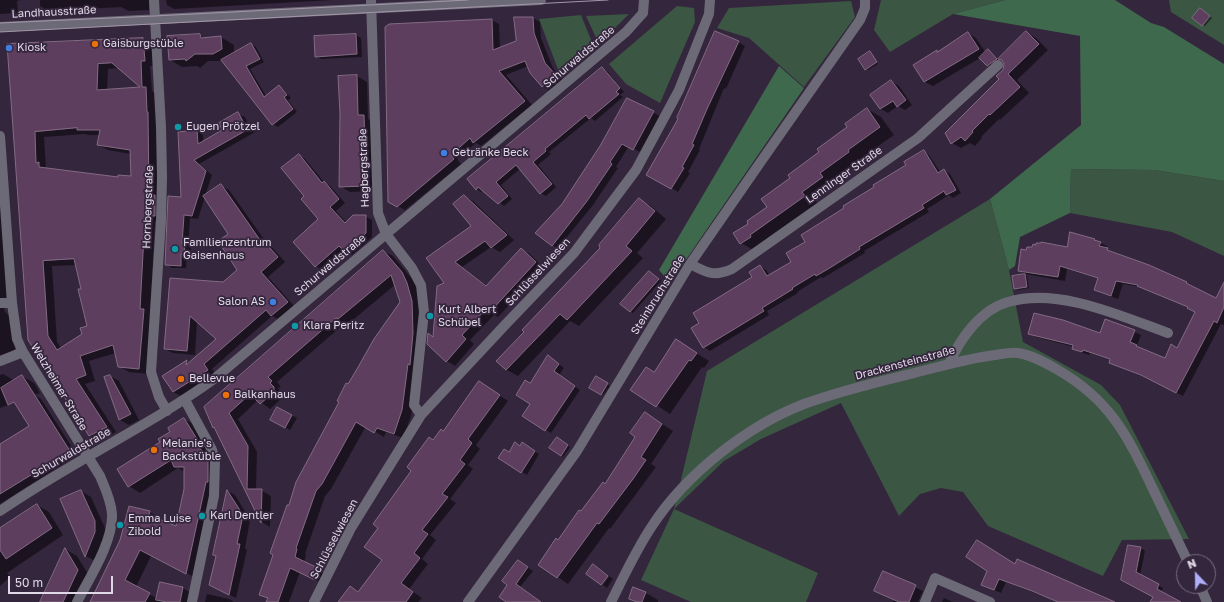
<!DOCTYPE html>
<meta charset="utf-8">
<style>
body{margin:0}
#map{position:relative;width:1224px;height:602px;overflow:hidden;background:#34263d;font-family:"Golos Text",sans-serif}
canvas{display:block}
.north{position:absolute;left:1176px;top:554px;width:40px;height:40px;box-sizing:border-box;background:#34263d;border:1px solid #796d81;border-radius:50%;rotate:338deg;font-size:11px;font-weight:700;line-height:16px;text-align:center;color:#e1d8e7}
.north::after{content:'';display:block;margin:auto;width:14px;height:18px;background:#aeaefb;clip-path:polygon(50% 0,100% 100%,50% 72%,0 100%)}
.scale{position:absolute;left:8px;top:576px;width:105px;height:18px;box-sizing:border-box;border:2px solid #e1d8e7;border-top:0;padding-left:5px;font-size:12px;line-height:14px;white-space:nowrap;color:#e1d8e7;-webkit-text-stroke:3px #34263d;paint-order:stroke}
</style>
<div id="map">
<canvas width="1224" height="602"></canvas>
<div class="north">N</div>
<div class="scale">50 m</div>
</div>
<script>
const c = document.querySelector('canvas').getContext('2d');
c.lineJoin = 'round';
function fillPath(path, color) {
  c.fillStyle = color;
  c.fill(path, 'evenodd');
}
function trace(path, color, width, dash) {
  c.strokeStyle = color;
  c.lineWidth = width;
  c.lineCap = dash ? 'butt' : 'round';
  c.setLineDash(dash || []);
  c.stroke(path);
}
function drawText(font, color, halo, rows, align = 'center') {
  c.font = font + ' "Golos Text",sans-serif';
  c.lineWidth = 3.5;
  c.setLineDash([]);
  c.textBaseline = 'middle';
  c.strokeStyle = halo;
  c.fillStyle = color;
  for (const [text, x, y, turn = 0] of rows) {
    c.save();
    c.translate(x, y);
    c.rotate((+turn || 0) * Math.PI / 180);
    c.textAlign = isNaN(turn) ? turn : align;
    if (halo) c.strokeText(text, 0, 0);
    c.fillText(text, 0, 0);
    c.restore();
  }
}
fillPath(new Path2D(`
 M881,0h124l-52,14 -63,38 -16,-22z
 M1169,0h55v45l-53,-33z
 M851,1l4,16 -51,70 -55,-49 -32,-10 12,-20z
 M677,6l17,2 1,14 -35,81 -34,-19 -17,-20z
 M629,14l-30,30 -13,-28z
 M581,15l13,32 -35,25 -20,-53z
 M1071,169l83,1 70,11v75l-52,-24 -102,-19z
 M990,199l19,71 14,72 78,43 19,20 69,134 -67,1 -19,36 -115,-50 -25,-34 -22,-4 -21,6 -21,22 -58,-113 -80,36 -37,22 -50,48 144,64 -12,29h-115l-50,-22 33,-71 33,-138z`), '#3b5643');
fillPath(new Path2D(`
 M1005,0h110l36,23 13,4 60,37v117l-70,-11 -83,-1 -1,44 -50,24 -5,29 -6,4 -19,-71 91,-74 -1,-89 -127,-22z
 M779,66l25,22 -134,195 -11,-13z`), '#3f694d');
fillPath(new Path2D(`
 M0,0h21l-4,1 1,12 -18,1z
 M40,0h109v10l-20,1 -8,-4 -73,4 -8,-5z
 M166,0h167l-159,9 -7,-4z
 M1203,10l9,8 -7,8 -2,-1z
 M533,18l7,4 1,16 12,30 9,12 -12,11 -8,-5 -14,-20 -22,9 26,30 -51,41 -5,-3 -19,16 4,5 -56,46 -8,-4 95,-186 7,4 1,24 17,-7z
 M1026,32l10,6 12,12 -31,30 12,13 -29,27 -1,-1 -18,18 1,1 -7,8 -5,-3 -9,5 -9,-5 48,-64 4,-9z
 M968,33l8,5 10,15 4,-1 9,8 -9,7 -10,-9 -47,28 -8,-4 -10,-17 22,-14 1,1z
 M200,35l5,3 16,-1 13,8v9l17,-10 5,3 8,15 -14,7 16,27 13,-10 4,3 8,9 -3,2 9,12 -19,15 -5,-3 -50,-63h-15l-8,7 -3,-2 -15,1 -12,-7z
 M356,35l5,3 1,19 -41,2 -5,-3z
 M143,39l10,5 1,22h-4l2,25 4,3 8,128 -9,-1 -5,93 3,2 -4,58 -20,-2 -10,-6 -3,-13 -27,8 6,20 -10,3 31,48 -17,9 -10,-5 -44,-82 -37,-309zM120,68l23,20 -36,2 1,-21zM85,134l3,1h12l-1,10 9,5 23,4 1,23 -13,1 -71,-9 -2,-1 -2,-31zM77,265l5,24 7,37 -6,8 -22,14 -4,-6 -5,-76z
 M738,42l7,4 -19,43 -2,-1 -25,61 1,1 -12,22 2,1 -12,19 -30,-18z
 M870,53l8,11 -10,6 -2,-1z
 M602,68l5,3 17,21 -4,3 3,2 -28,24 -4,-3 -42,34 2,2 -13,11 18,22 -10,9 -6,-3 -20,-24 -19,16 11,14 -8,7 -21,-16 -2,2 -4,-3 -9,-10z
 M357,76l10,6 1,37 5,3 3,69 -26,1 -10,-6z
 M891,81l8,5 13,19 -7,5 -7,-4 -10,7 -7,-4 -10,-14z
 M627,99l33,17 -20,36 -11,-6 -13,21 2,1 -25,37 -35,43 -6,-3 11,-41 38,-57z
 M867,109l14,8 13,18 -33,23 2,2 -29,21 2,4 -21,15 3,4 -63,47 -14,-8 9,-19 19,-16 23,-30z
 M238,114l7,3 5,11 7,3 -58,33 13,11 -7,21 16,-10 8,4 37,52 4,3 15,17 -17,15 27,30 -15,13 -8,-4 -60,53 3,5 -34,22 -8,-4 14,-30 2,1 28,-24 -20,-18 -2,34 -22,-2 -8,-4 6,-70 53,4 15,-13 -10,-35 -24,-38 -7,22 -8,-1 -2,29 3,1 -1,9h-3l-1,11h-14l-6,-4 16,-66 15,-67 6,4v7l21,-12z
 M0,138l7,165 -3,7 2,3 7,4 2,36 -15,5z
 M924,151l5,4 11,17 4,-2 6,4 11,19 -8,5 -4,-3 -22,14 2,3 -65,39 1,2 -42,25 -2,-1 -24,15 1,1 -31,18 2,4 -59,36 -6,-4 -3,-24 52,-46 7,-11 6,4 4,6 22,-14 14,-20 39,-33 63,-44z
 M299,155l6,4 19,23 6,4 15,17 -9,8 11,12 18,-7 7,4v17l-20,18 -8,-5 -22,20 -6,-4 4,-47 -15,-22z
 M464,196l9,5 41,39 -14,12 -9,-5 -29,20 25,19 34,-37 9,5 14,14 -46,49 -4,-2 -24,25 4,4 -19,22 -8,-5 -13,-23 12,-54 -19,-25 45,-33z
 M639,200l12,6 15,13 -29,34 6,5 -64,68 -9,-5 -52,55 -11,-6 -10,-9 29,-29 75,-84z
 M1071,233l23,7 13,6 -1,3 8,4 72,30 7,3 -1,1 24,12 8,-13v39l-3,-1 -38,72 -34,-18 -32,-12 -6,-6 -21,-7 -1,2 -9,-3 -7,-4 1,-1 -38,-10 -6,-4 99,14 6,-15 6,3 -4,11 28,13 13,-10 18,-37 -7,-5 -48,-20 -18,-3 -5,15 -16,-6 -7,-3 4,-11 -32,-10 -2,12 -40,-7 -6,-4 49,-22z
 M383,251l10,5 19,23 5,10 4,18 -3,61 -7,48 -8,22 -17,-6 -2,5 -18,-11 -35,63 -6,7 -20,58 1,1 -2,8 24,13 -4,8 -24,-12 -11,30h-18l-2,-3 -9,-5 30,-87 58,-122 53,-83 -5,-18 -48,40 -3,-1 -68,59 4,5 -3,1 5,6v3l-13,12 -12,-9 -20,19 19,33 -1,38h5l10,6 -1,31 -8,-5 -46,-94 -2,-1 -9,-20z
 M650,272l11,9 -28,32 -11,-9z
 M1024,275l3,1 2,12 -11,2 -3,-2z
 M677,341l32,20 -5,7 -2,-1 -32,47 -38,-25 23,-16z
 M549,356l15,12 -5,7 21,15 -29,43 -27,-17 7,-12 -1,-20z
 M3,374l12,7 7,-5 12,7 6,10 -6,2 7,4 36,56 -77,49v-41l30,-37 -7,-27 -23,9v-33z
 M110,376l9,5 20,39 -10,5 -9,-5z
 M597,377l13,9 -7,9 -13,-8z
 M480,382l28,19 -32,44 4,4 -12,16 5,4 -23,30 6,4 -26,32 6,5 -14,19 6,5 -19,25 13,9 -4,4h-79l11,-15 9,5 24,-32 -3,-33 54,-86 9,-9z
 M278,408l19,10 -7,12 -19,-10z
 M184,419l11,6 25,43 -22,111 -47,-23 -15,31 24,13 23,-12 10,6 -1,8h-101l59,-90 11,7 -1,2 17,6 8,-38v-17l-7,-4 -38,25 -11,-7 32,-43z
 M656,420l17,11 -22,33 5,3 -46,62 -1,-1 -41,56 -10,-7 1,-36 46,-56z
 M558,438l12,9 -7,10 -12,-9z
 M522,444l17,10 -12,21 -28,-17 21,-11z
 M81,491l10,6 14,31v10l-10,23 -9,-5 -25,-57z
 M228,491l7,4 15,25 -5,28 2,2 -11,48 -18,-9 -2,-33z
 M37,505l12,7 14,23 -56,38 3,4 -10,9v-56z
 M1129,546l12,2 4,3 -5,24 23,13 -2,4 18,10h-24l-1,-5 -31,-17z
 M65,549l12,7 13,21 -12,25h-37z
 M518,561l15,10 -13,16 21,15h-33l1,-17z
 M1015,565l91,37h-48l-52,-20 -5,11 -19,-9z
 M884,573l39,18 -5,11h-25l1,-2 -18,-9z
 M609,576l4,3 -6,9 -4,-3z
 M634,589l12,4 12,7v2h-21l-7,-4z
 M207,594l22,5 5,3h-29z
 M944,598l9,4h-11z`), '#0007');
const building = new Path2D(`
 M1200,8l10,8 -8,10 -10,-8z
 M514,17h19l1,16 11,30 11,12 -14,12 -12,-14 -5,-12 -26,10 26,30 -52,42 -3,-5 -19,17 3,4 -57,48 -9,-5 -3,-175 4,-3 103,-5 1,31 23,-9z
 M715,31l24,10 -32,68 -15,35 2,1 -12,22 2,1 -13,21 -25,-14 32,-56 -1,-1z
 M1026,31l13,13 -31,30 12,13 -30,28 -1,-1 -17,17 1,1 -8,9 -4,-4 -10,7 -6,-11 54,-54 -3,-3 7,-6 1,-6 -2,-4 -4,-1z
 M968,32l11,17 -55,33 -11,-17 24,-15v2z
 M200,34l1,4 20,-2 1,13 -9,5h-18l-9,7 -1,-2 -16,1 -2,-24z
 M356,34l1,20 -42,3 -1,-21z
 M143,38l2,23h-4l1,26h4l1,25h1l1,83h6v21h-10l-5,93h4l-5,60 -21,-2 -5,-22 -33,11 6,19 -10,4 31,48 -18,9 -61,-96 -21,-296zM112,63l28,24 -43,3 1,-26zM77,128v2h23l-3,15 33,5 1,26 -13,-1v2l-79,-10v-5l-3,1 -1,-31zM74,259l7,30h-3l9,37 -7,2 2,6 -25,16 -9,-14 -5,-75z
 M251,43l9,16 -14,7 18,31 15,-12 8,10 -3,2 9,12 -21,16 -51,-65z
 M988,49l9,10 -10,7 -8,-8z
 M870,51l7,11 -12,8 -7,-11z
 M602,67l18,21 -4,4 3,2 -30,25 -3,-4 -41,34 1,2 -13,11 19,22 -12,10 -24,-29 -20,17 12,14 -10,8 -20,-17 -2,3 -9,-11z
 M357,75l1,40h6l2,71 -27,1 1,-73 -2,-38z
 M891,80l15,20 -9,7 -4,-6 -13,8 -10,-14z
 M627,98l27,13 -21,39 -11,-6 -12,18 2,2 -25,37 -35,45 -17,-13 27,-29 38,-58z
 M867,108l13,19 -32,23 1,2 -29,21 3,4 -21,15 3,4 -55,39 1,2 -11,7 -7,-11 15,-9 -1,-3 20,-14 -6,-8 29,-21 -2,-3 31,-23 -2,-3 30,-22 -2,-3z
 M238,112l8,15h6l-58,33 12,11 -14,45 -8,-1 -2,29h3l-1,10h-3v12l-16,-1 3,-69 13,1 -3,-65 19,-2 1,14 24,-14 -3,-7z
 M924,150l14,23 6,-4 12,21 -10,5 -2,-4 -22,14 2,3 -65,39 1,2 -32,20 -12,7 -1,-2 -23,14 1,1 -31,19 2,3 -61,37 -12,-20 8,-5 -6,-10 59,-36 -3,-5 11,-7 7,11 24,-14 -5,-9 19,-11 -4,-7 43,-27 -1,-2 31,-19 -1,-2 33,-20 -2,-3z
 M299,154l23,29 2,-2 15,18 -9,8 15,16 8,-8h13v18l-21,19 -6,-6 -24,21 -22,-25 25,-23 -17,-20 3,-3 -23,-28z
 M221,184l39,56 2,-1 16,18 -17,15 27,30 -17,14 -5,-6 -62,54 4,6 -35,22 -11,-16 25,-16 -1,5 30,-26 -26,-23 -3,35 -23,-2 6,-71 53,4 14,-12 -19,-29 10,-7 -25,-38z
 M464,195l43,40 -16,13 -6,-7 -30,21 31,24 35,-38 15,14 -47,51 -4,-3 -23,25 4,4 -20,23 -19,-18 1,-11 5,4 4,-51 7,-3 -18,-25 45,-32 -18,-22z
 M639,198l16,13 -29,35 6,5 -65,69 -7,-6 -54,56 -10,-9 28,-29 -2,-2 78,-82 -1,-3z
 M1070,232l25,7 -1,1 7,2 -2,4 9,2 -1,2 42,15 38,17 -1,1 30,15 8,-16v25l-7,16 -3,-2 -38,72 -35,-18 -32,-12 1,-4 -27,-9 -1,2 -10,-3 1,-4 -45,-11 6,-21 29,7 37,13 5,-14 30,11 -5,12 7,3 -1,1 29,12 6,-14 6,4 18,-36 -8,-4 1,-1 -51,-21 1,-1 -22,-4 -5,15 -11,-4 -6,-2 4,-12 -38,-12 -2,11 -40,-6 3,-22 5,1 1,-3h5l1,-3 3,1v-2h5v-1l26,5z
 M383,250l19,22 5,11 5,18 1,32 -3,32 -2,-1 -6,46 -8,24 -17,-6 -3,5 -18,-11 -34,62 -6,7 -20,57 1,1 -2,8 25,12 -5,11 -25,-12 -12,34h-12l2,-4 -9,-3 14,-40 -3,-2 17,-48h2l7,-23 43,-80 -2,-1 9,-18 2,1 9,-15 17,-30 26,-37 -9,-27 -53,44 -2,-1 -68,59 4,4 -2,2 4,4v5l-14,12 -10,-10 -21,19 19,33 -1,43h15l-1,34 -47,-96 -1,1 -9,-21z
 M649,271l10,8 -29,33 -10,-8z
 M1025,274l2,13 -13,2 -2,-13z
 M676,339l21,14 -6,8 -2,-1 -33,47 -26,-17 16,-23 8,5z
 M548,355l11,9 -5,7 21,15 -30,45 -23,-15 8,-12 -14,-9 9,-15 5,3z
 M22,375l48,76 -70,43v-50l29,-18 -15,-24 -6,3 -7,-17z
 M110,375l21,39 -12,6 -15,-43z
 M596,376l12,7 -7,12 -12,-7z
 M479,381l21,14 -32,44 4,4 -12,17 5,4 -23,30 6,3 -26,33 6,4 -14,19 6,5 -19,25 12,9 -7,10h-68l12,-16 8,6 24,-32 -18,-13 14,-19 -5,-4 38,-53 -4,-4 22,-30 4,3 8,-11 2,2z
 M277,407l15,8 -7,13 -15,-8z
 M645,412l17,12 -21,33 5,3 -13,19 -34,45 -2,-1 -40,55 -19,-13 18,-27 2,2 21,-30 2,1 22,-29 2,2 30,-47 -5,-4z
 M184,418l13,21 -2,1 13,21v21h-2l-20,92 -46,-24 -15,30 25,13 -5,9h-55l30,-62 9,-34 21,5 -1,4 27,11 8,-37v-22h-10l-3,-7 -43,27 -11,-18 43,-27 -2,-3 12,-7 -2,-4z
 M557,437l11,8 -7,11 -12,-8z
 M515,442l5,4 2,-4 13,9 -14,22 -23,-15 6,-9 5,3z
 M81,490l14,31v11l-10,25 -25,-58z
 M227,490l16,25 -6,29h3l-11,51 -20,-10 7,-29 -3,-1z
 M37,504l15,24 -46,31 -6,-9v-22z
 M977,540l38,24 2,-5 98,43h-57l-26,-11 -33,-12 -5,11 -13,-5 6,-14 -21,-14z
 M1128,545l13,2 -5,25 23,12 -2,5 24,13h-31l3,-5 -32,-17z
 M65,548l13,22 -15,32h-23z
 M518,560l10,7 -12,17 25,18h-35l-7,-5 8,-12 -5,-4z
 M593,564l15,12 -7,9 -15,-11z
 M883,571l33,14 -7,17h-10l-25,-11z
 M160,582l23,5 -3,15h-13l-11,-2z
 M633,587l13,5 -4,10h-5l-8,-3z`);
fillPath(building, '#5e3e5e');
trace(building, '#836b83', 1);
trace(new Path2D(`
 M154,0l7,127 1,50 -1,44 -10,151 8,25 8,14
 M371,0l7,213 8,21 26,34 9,17 3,27 -10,93 7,10
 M0,27l541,-27
 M0,136l12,167 5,36 6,13 77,124c5,12 11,24 12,38 1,28 -22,63 -35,88
 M690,264c17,9 24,13 42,5l186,-131 80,-73
 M0,303h12
 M0,361l23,-9
 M949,364c11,-25 31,-54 59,-62 50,-15 113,14 160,31
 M185,400l27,50 3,10 -1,36 -22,106
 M0,511c69,-48 146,-83 214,-132l412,-347 17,-19 1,-13
 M1200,586l7,16
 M314,602l37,-74 70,-113 84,-90 69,-72 62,-83 43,-80 30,-76 1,-14
 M468,602l109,-151 113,-187 72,-104 98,-140 5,-12v-8
 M611,602c13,-26 25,-52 41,-76 34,-52 95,-100 152,-122 38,-14 78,-23 118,-33 24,-6 48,-13 73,-16 7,-1 16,-3 23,-2 14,2 28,10 40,17 52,30 69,65 94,117 12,25 24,50 36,75
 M925,602l10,-24 55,24`), '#6d6a77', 10);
trace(new Path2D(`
 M0,23l154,-7 314,-16
 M0,32l608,-32`), '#a297a9', 1);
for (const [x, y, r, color] of [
 [95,44,4,"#e8710a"],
 [9,48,4,"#3f7fe0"],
 [178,127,4,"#0f9aa8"],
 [444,153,4,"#3f7fe0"],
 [175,249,4,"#0f9aa8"],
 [273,302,4,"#3f7fe0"],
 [430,316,4,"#0f9aa8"],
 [295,326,4,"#0f9aa8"],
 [181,379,4,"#e8710a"],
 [226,395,4,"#e8710a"],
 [154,450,4,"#e8710a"],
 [202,516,4,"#0f9aa8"],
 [120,525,4,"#0f9aa8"]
]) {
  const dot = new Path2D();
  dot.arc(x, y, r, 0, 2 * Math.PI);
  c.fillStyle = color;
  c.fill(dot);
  trace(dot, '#34263d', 1.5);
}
drawText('11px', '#e1d8e7', '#34263d', [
 ["Landhausstraße",54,12,-3],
 ["Schurwaldstraße",579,57,-40],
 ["Hagbergstraße",364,168,-92],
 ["Lenninger Straße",844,175,-35],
 ["Hornbergstraße",148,207,-88],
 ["Schurwaldstraße",330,265,-40],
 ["Schlüsselwiesen",538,272,-47],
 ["Steinbruchstraße",658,295,-58],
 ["Drackensteinstraße",905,363,-15],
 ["Welzheimer Straße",59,387,59],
 ["Schurwaldstraße",71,453,-30],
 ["Schlüsselwiesen",334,539,-62]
]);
drawText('11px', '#e1d8e7', '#34263d', [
 ["Gaisburgstüble",103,44],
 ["Kiosk",17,48],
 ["Eugen Prötzel",186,127],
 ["Getränke Beck",452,153],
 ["Familienzentrum",183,243],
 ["Gaisenhaus",183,256],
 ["Salon AS",265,302,"right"],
 ["Kurt Albert",438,310],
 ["Schübel",438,323],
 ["Klara Peritz",303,326],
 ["Bellevue",189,379],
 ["Balkanhaus",234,395],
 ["Melanie's",162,444],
 ["Backstüble",162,457],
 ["Karl Dentler",210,516],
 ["Emma Luise",128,519],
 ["Zibold",128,532]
], 'left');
</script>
